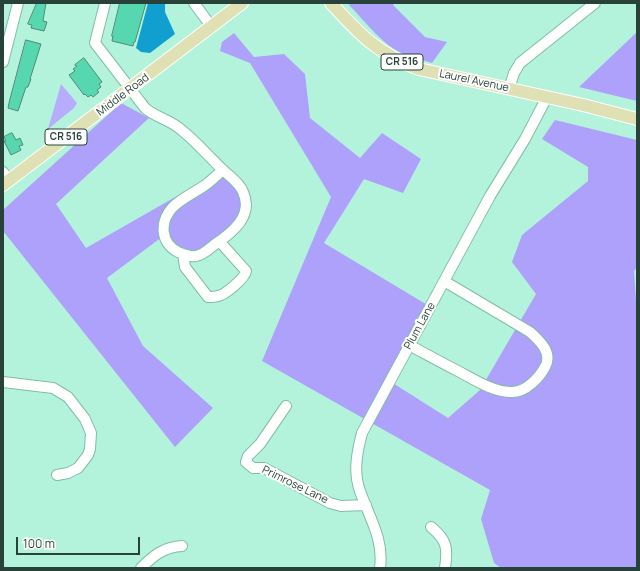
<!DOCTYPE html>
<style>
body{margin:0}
#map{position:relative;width:640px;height:571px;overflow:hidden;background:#b4f3db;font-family:Manrope,sans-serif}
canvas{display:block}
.frame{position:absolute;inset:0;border:4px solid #284239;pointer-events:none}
.scale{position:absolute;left:16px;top:537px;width:124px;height:18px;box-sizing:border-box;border:2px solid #284239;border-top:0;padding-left:5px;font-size:12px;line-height:14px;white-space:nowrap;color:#284239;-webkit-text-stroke:3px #fff;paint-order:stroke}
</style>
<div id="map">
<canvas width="640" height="571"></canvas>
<div class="frame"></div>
<div class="scale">100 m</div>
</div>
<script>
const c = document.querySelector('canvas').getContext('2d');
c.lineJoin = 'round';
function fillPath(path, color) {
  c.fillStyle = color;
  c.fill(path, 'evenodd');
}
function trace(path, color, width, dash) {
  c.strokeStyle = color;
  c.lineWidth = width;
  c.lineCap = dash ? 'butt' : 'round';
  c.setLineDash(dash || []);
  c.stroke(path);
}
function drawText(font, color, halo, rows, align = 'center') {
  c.font = font + ' Manrope,sans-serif';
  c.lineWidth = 4;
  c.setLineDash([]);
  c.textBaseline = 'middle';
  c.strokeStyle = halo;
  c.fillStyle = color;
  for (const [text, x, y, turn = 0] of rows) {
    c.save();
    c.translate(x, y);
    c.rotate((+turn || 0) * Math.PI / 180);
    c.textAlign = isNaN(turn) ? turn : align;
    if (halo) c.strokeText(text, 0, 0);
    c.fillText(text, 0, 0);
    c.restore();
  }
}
fillPath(new Path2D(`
 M61,84l16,19 -3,5 -26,21z`), '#b7adfe');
fillPath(new Path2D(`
 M351,3h44l-2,2 32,32 22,5 -15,21c-13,-4 -27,-7 -38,-14 -16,-10 -32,-31 -45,-44z
 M637,32v69l-58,-14z
 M234,33l20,24 30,-3 21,20 5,44 50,40 22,-25 39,26 -18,34 -39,-14 -40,64 105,63 -41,74 60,38 32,-28 56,-96 -24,-32 10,-27 66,-54v-14l-46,-28 13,-19 82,20v127l-3,4 3,43v254h-136l-7,-5 -13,-44 9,-29 -228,-129 69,-164 -81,-134 -30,-12 2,-9z
 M121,103l28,15 -93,86 30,44 133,-76 19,10 7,30 -18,22 -34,21 -31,-18 -55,41 36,68 70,62 -38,39 -172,-216v-21z`), '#ada1fb');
fillPath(new Path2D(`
 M148,3h17v9l10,22 -25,19 -9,-1 -5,-4z`), '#119fd0');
const building = new Path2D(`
 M37,3h9l-3,18 4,1 -3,9 -13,-3 1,-3 -4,-1z
 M120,3h26l-11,39h-1l-1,4 -21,-5 1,-5h-1z
 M26,40l15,4 -11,35h1l-3,8h-2l-8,24 -10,-3 1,-5z
 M84,58l18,24 -3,2 2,3 -4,3 2,2 -6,5 -2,-2 -3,2 -3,-3 -1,1 -15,-20 6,-4 -2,-2 4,-3 -2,-1z
 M12,133l4,7 4,-2 3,7 -4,1 2,4 -10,5 -7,-14h2l-2,-4z`);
fillPath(building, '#57d7b0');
trace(building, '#4f8a75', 1);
const minor = new Path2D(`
 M105,3l-10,40 50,65c10,9 23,11 34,20 16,12 29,28 44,42 7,7 16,12 20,22 11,24 -11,41 -29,53 -5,4 -11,10 -18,11 -6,1 -13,-2 -18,-4 -17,-9 -19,-29 -6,-44 7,-8 23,-16 32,-22 7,-5 13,-11 19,-16
 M194,3l17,23
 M3,62l15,-59
 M509,89l5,-16 6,-10 75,-60
 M3,172l6,8
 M183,254l2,13 23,30c3,0 7,0 10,-1 7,-1 27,-18 28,-25l-26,-29
 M409,345c17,9 33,18 49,26 17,9 35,21 54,21 14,0 27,-14 33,-25 8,-14 -5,-26 -15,-35l-86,-51
 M3,382l50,6 15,9 17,22 6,14 -1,16 -2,6 -10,13 -10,5 -11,2
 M286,406l-26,38 -12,12 -2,6 7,6h11l66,35 11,3 25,-1
 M431,527c16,13 17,21 14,41
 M141,568c13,-13 23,-21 41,-22
 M380,568c4,-29 -11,-51 -20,-77 -7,-19 -3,-39 2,-58l128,-237 35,-57 22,-42`);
const major = new Path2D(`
 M331,3c27,30 48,52 88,66l164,36 54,14
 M3,185l239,-182`);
trace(minor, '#80bda6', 12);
trace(major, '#fff', 14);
trace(minor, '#fff', 10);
trace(major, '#dfe0b4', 12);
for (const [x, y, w] of [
 [402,62,42],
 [66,137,42]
]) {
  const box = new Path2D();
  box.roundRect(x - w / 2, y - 8, w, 16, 3);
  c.fillStyle = '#fff';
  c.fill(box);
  trace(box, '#284239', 1);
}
drawText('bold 10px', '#284239', null, [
 ["CR 516",402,62],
 ["CR 516",66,137]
]);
drawText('11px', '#284239', '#fff', [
 ["Laurel Avenue",474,81,12],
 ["Middle Road",123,95,-37],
 ["Plum Lane",420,326,-61],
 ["Primrose Lane",295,485,26]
]);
</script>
